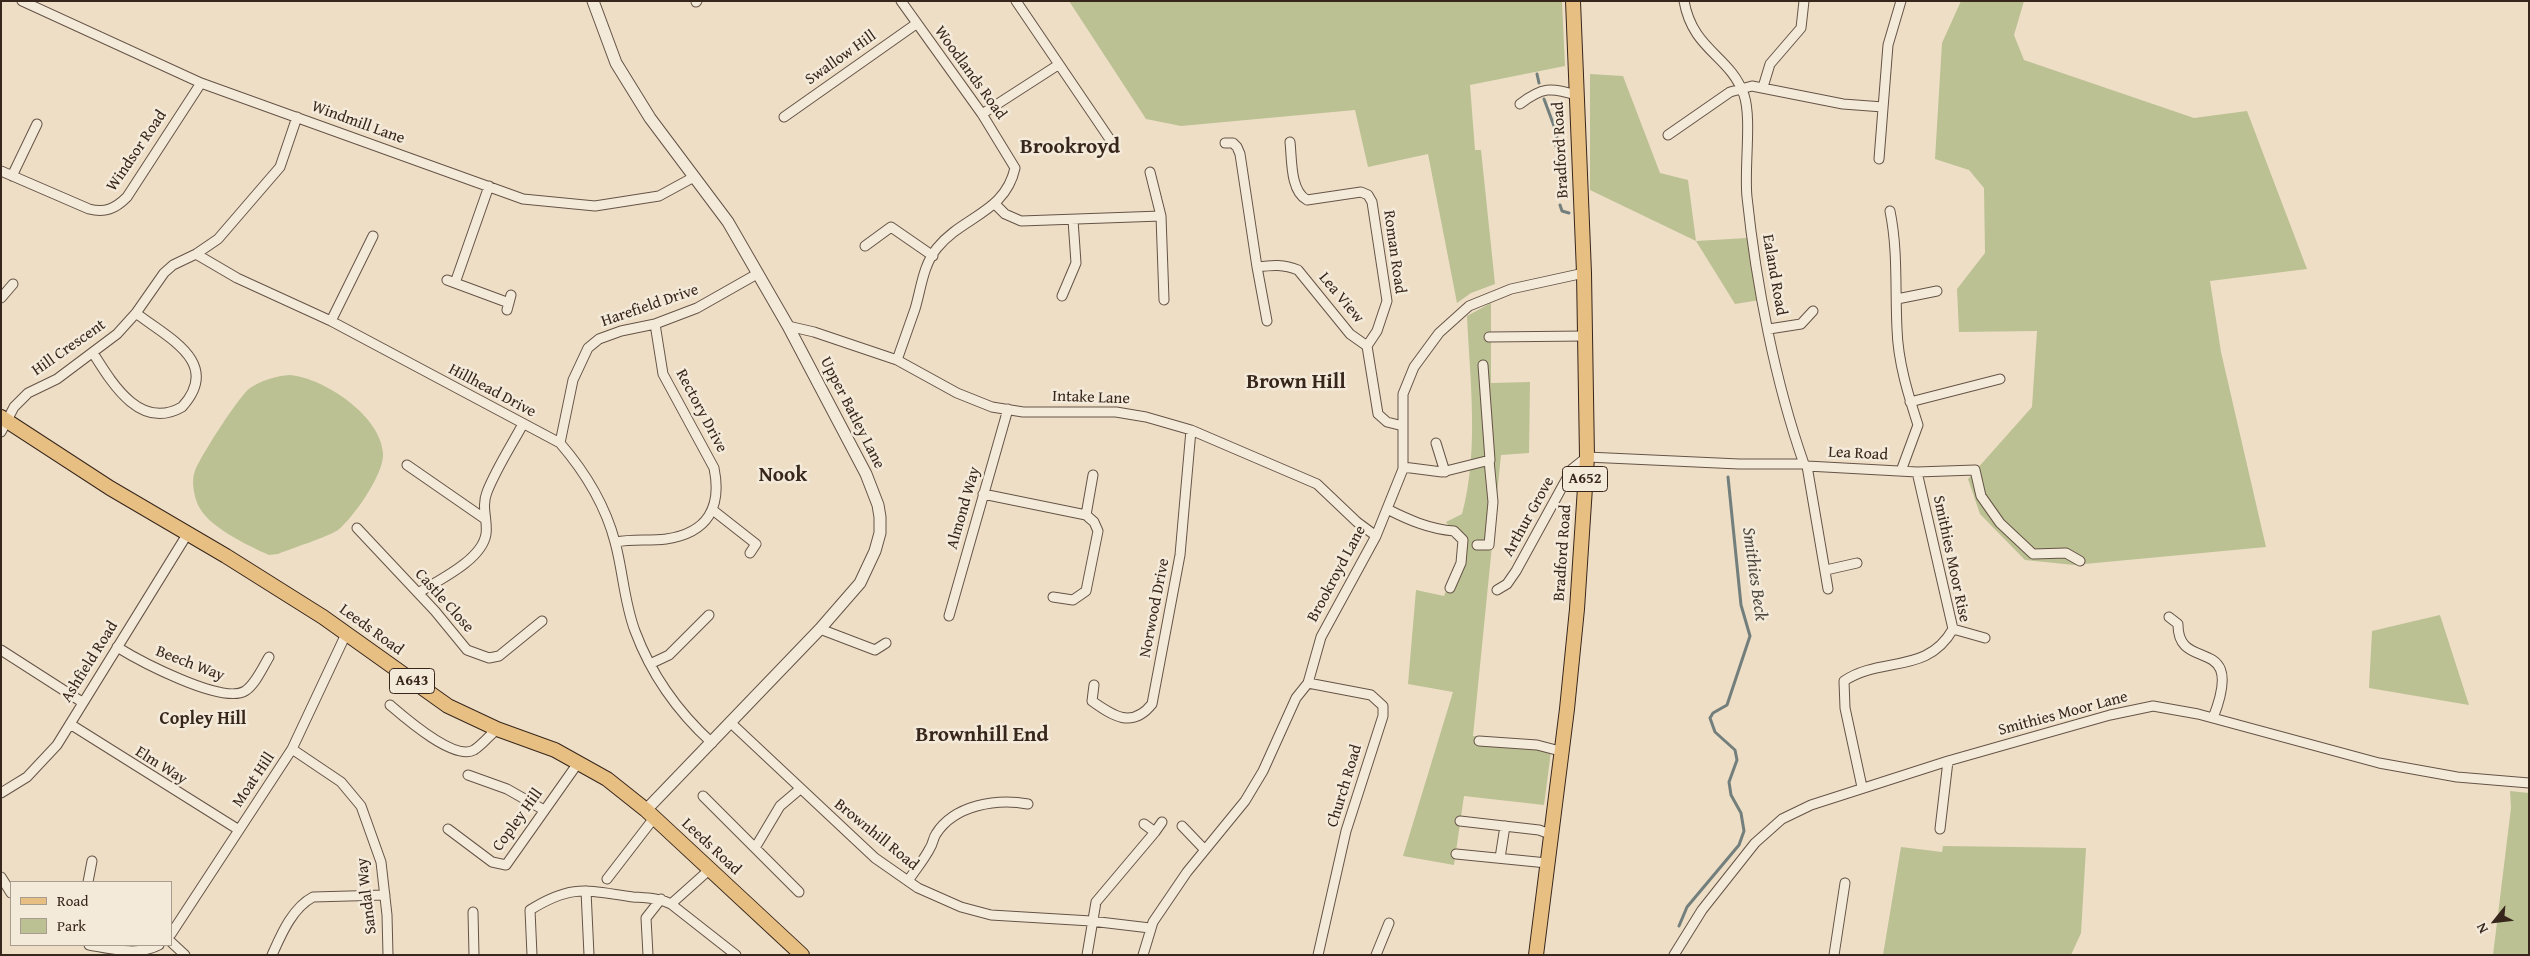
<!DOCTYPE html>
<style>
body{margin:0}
#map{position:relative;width:2530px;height:956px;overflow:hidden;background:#eedec6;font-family:"Gentium Book Plus",serif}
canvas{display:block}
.frame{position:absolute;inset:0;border:2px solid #37261b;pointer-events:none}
.legend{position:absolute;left:10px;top:881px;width:162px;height:65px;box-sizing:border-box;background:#f4eada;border:1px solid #a89c8e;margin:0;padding:6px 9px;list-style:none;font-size:15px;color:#37261b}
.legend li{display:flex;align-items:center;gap:10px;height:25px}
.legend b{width:25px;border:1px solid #a89c8e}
.north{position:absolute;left:2470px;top:896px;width:50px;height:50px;-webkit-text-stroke:4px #f4eada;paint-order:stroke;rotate:241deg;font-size:14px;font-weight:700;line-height:20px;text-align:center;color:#37261b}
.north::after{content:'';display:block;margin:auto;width:18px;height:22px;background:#37261b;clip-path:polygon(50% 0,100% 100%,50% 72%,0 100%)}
</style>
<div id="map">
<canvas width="2530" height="956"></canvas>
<div class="frame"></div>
<ul class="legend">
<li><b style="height:6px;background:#e7bf83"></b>Road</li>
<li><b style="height:14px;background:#bbc193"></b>Park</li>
</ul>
<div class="north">N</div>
</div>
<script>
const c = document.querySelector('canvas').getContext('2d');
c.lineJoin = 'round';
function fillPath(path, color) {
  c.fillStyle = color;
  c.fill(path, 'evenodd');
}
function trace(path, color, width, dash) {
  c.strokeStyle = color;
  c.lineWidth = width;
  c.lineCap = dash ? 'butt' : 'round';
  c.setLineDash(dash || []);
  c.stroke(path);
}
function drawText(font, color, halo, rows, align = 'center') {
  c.font = font + ' "Gentium Book Plus",serif';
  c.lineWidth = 5;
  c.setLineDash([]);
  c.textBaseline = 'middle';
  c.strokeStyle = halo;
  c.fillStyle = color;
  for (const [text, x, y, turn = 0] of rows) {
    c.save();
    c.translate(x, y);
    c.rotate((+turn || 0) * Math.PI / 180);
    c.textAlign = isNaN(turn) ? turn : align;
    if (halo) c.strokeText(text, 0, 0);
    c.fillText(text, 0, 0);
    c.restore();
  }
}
fillPath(new Path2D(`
 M1069,1h493l3,65 -95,19 5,65h6l14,134 -24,9 -14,10 -29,-149 -60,13 -13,-57 -174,16 -35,-7z
 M1961,1h63l-10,34 10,25 170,58 53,-7 60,158 -97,12 11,71 45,195 -192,18 -49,-5 -45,-46 -12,-35 64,-72 5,-76 -78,1 -2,-43 28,-36 -1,-65 -15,-18 -34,-11 7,-116z
 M1590,74l33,2 37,97 28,7 8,61 51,-3 13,62 -25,4 -39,-63 -106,-51z
 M1491,303v80l39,-1 -1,71 -28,2 -28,281 54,4 25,4 -8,61 -80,-9 -10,69 -51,-9 50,-164 -45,-8 8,-94 28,6 13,-33 1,-23 -12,-18 16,-8c17,-64 8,-132 5,-198z
 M290,375c34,3 91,41 93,78 2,20 -30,65 -45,77 -10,7 -46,18 -60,24l-9,1c-22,-10 -61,-28 -71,-50 -4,-9 -7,-25 -3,-34 5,-14 44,-75 55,-83 12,-8 26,-12 40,-13z
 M2440,615l29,90 -100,-17 3,-57z
 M2510,791l19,2v162h-36l18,-147z
 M1943,846l143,2 -5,85 -10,22h-188l18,-108 41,5z`), '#bbc193');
trace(new Path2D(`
 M1537,74l2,9
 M1544,99l13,35 -1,12
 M1560,205l2,6 7,2
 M1679,926l8,-19 52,-62 5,-14 -3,-18 -10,-18 -2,-13 8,-22 -2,-10 -20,-18 -5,-14 3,-5 14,-8 23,-69 -9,-31 -13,-128`), '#737f7c', 3);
const minor = new Path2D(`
 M22,1l179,82 322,116 72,7 64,-10 35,-19
 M1016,1l93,137
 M1684,1c9,50 46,54 60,94 8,23 0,74 3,102 9,86 28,185 57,267
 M696,2l1,-1
 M1763,87l7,-23 31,-36 3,-27
 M1520,104c22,-17 31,-17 56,-9
 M982,114l76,-49
 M784,117l132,-93
 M1668,135l62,-43 22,-6 91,18 40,3
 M1290,142c2,17 0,49 17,58l54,-8 7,3 4,7 15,99 -10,30 -10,15
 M1225,143h8l4,4 3,7 17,113 10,54
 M1879,159l9,-114 13,-44
 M1,171l88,38c16,4 26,0 38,-12l74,-114
 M1150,172l11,44 3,84
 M12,176l25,-52
 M995,204l10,10 16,7 140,-5
 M1890,211c8,39 5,78 7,118 1,33 11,65 21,96l-17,46
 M865,246l26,-19 42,29
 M196,254l41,24 94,43 229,122c25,29 45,61 55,99 8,29 9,60 20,89 16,43 43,81 77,112
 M1257,267c15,-2 27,-3 41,3l52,64 17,12 11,68 9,8 16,4
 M447,280l62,23
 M455,283l34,-97
 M1062,296l14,-33 -3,-43
 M1,298l12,-14
 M1897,299l40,-8
 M507,310l4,-15
 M331,321l42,-85
 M788,326l26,6 83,28 60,33 35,14 31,5h93l30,5 45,13 126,54 40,38 19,14
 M1769,329l32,-5 12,-13
 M1489,337l96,-1
 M93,353c19,30 47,78 89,54 41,-45 -16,-70 -46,-94
 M897,360c6,-17 12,-34 18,-51 6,-20 8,-44 22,-61 26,-32 68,-35 78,-80l-33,-54 -81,-113
 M1910,402l90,-23
 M1,432l13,-25 14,-14 29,-14 60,-45 19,-21 28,-40 9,-8 23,-11 22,-15 62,-72 17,-50
 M560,443l13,-63 15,-32 11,-9 22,-8 34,-7 42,-16 60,-34
 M1436,443l9,29
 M407,465l78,54
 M1807,466l21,123
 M1403,467l39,5 48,-12 -7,-95
 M983,494l103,21 8,7 4,9 -12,60 -13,9 -20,-3
 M1387,509c22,11 42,20 67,22l9,9 -2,23 -11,25
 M714,511l42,33 -6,9
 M1086,515l7,-40
 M357,528l78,83 32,39 22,8 10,-2 43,-35
 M616,542c16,-3 33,-1 50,-3 42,-6 56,-32 48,-71l-51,-94 -8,-50
 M1477,545h12l4,-43 -4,-42
 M1826,570l31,-7
 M1497,590l10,-6 9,-13 56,-102 15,-12 152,7h65l3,2 110,6 58,-2 6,26 19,27 33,31 33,-1 14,8
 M418,593c21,-13 64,-33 68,-59 2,-14 -5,-27 1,-42 9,-23 24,-46 36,-68
 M949,616l59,-207
 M2169,617l9,7c-1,51 69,7 35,94
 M820,629l55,21 11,-7
 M1953,629l32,9
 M117,647c21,13 105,58 128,44 10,-6 18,-24 24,-34
 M1,650l81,52
 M650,664l19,-9 40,-40
 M1308,683l63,12 12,11v10l-37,115 -28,124
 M1094,685l-2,16c21,15 40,28 60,3l28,-149 11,-125
 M390,705c14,12 64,56 84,45 8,-5 16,-15 23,-21
 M731,723l144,135 43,30 43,19 30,8 100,6 59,7
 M70,724l169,106
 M1479,741l58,4 23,6
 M292,749l49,33 20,24 20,56 6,53 1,40
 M468,775l39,14 37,21
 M1862,787l-17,-79 -1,-27c37,-25 83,-6 109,-52l-36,-157
 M1,793l26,-16 30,-32 131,-212
 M703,796l96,96
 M1460,821l79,9 11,4
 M1182,826l23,24
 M448,829l44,33 14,3 72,-102
 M1940,829l8,-68
 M1155,832l7,-10
 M755,848l25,-42 20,-17
 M1456,854l91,9
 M1500,858l5,-32
 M1,877l10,16
 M607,879l47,-61
 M908,881c7,-11 16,-21 22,-33 3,-4 3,-10 6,-14 18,-29 61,-36 92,-30
 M88,882l4,-21
 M586,891l3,64
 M671,904l38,-34
 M473,912l1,43
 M171,934l121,-185 54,-115
 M171,942l14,13
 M89,945c23,4 49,11 70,0
 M272,955c9,-20 20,-47 41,-58l72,-2
 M532,955l-2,-45c43,-27 58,-19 103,-13 14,1 26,1 38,7l65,51
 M648,955l-2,-37 15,-19
 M1087,955l9,-53 59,-70 -11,-8
 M1143,955l10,-33 34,-50 58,-71 18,-30 33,-73 12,-15 13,-46 55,-101 27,-67v-75l11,-27 25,-34 30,-27 42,-17 73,-16
 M1376,955l13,-32
 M1674,955l28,-45 53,-67 27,-24 29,-14 137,-44 162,-46 43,-9 45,8 181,49 78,14 72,6
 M1834,955l11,-72`);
const tertiary = new Path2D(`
 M593,1l23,62 34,55 78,104 60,104 78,148 12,31 2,12v16l-5,18 -15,32 -40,46 -174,181`);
const primary = new Path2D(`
 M1,417l109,71 116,68 97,61 125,89 49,23 58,21 52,29 39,31 156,145
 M1536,955l31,-246 10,-100 10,-152 -3,-184 -11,-272`);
trace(minor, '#655446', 11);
trace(tertiary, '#655446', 13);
trace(primary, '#37261b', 16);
trace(minor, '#f4eada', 9);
trace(tertiary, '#f4eada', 11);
trace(primary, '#e7bf83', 14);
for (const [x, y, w] of [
 [1585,479,45],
 [412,681,45]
]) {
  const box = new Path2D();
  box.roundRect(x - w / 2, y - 12.5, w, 25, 4);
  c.fillStyle = '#f4eada';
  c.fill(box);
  trace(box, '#37261b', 1);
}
drawText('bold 15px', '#37261b', null, [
 ["A652",1585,479],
 ["A643",412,681]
]);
drawText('16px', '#37261b', '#f4eada', [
 ["Swallow Hill",841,58,-35],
 ["Woodlands Road",970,73,54],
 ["Windmill Lane",358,123,20],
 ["Bradford Road",1561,150,-93],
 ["Windsor Road",137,151,-56],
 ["Roman Road",1394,252,82],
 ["Ealand Road",1774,275,80],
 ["Lea View",1341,298,50],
 ["Harefield Drive",650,306,-19],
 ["Hill Crescent",69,348,-35],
 ["Hillhead Drive",492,391,28],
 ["Intake Lane",1091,398,2],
 ["Rectory Drive",701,411,62],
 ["Upper Batley Lane",852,413,63],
 ["Lea Road",1858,454,3],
 ["Almond Way",964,508,-74],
 ["Arthur Grove",1529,517,-61],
 ["Bradford Road",1563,553,-86],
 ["Smithies Moor Rise",1951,559,78],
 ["Brookroyd Lane",1337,574,-62],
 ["Castle Close",444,601,48],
 ["Norwood Drive",1155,608,-79],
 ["Leeds Road",371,630,36],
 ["Ashfield Road",90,662,-58],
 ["Beech Way",190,664,21],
 ["Smithies Moor Lane",2063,714,-15],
 ["Elm Way",161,766,32],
 ["Moat Hill",254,780,-56],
 ["Church Road",1345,786,-73],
 ["Copley Hill",518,820,-54],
 ["Brownhill Road",876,835,39],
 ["Leeds Road",711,847,43],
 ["Sandal Way",367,896,-97]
]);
drawText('italic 18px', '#504b43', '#f4eada', [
 ["Smithies Beck",1754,574,82]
]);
drawText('bold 18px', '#37261b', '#f4eada', [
 ["Copley Hill",203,719]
]);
drawText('bold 21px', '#37261b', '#f4eada', [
 ["Brookroyd",1070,148],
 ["Brown Hill",1296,383],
 ["Nook",783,476],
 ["Brownhill End",982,736]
]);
</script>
